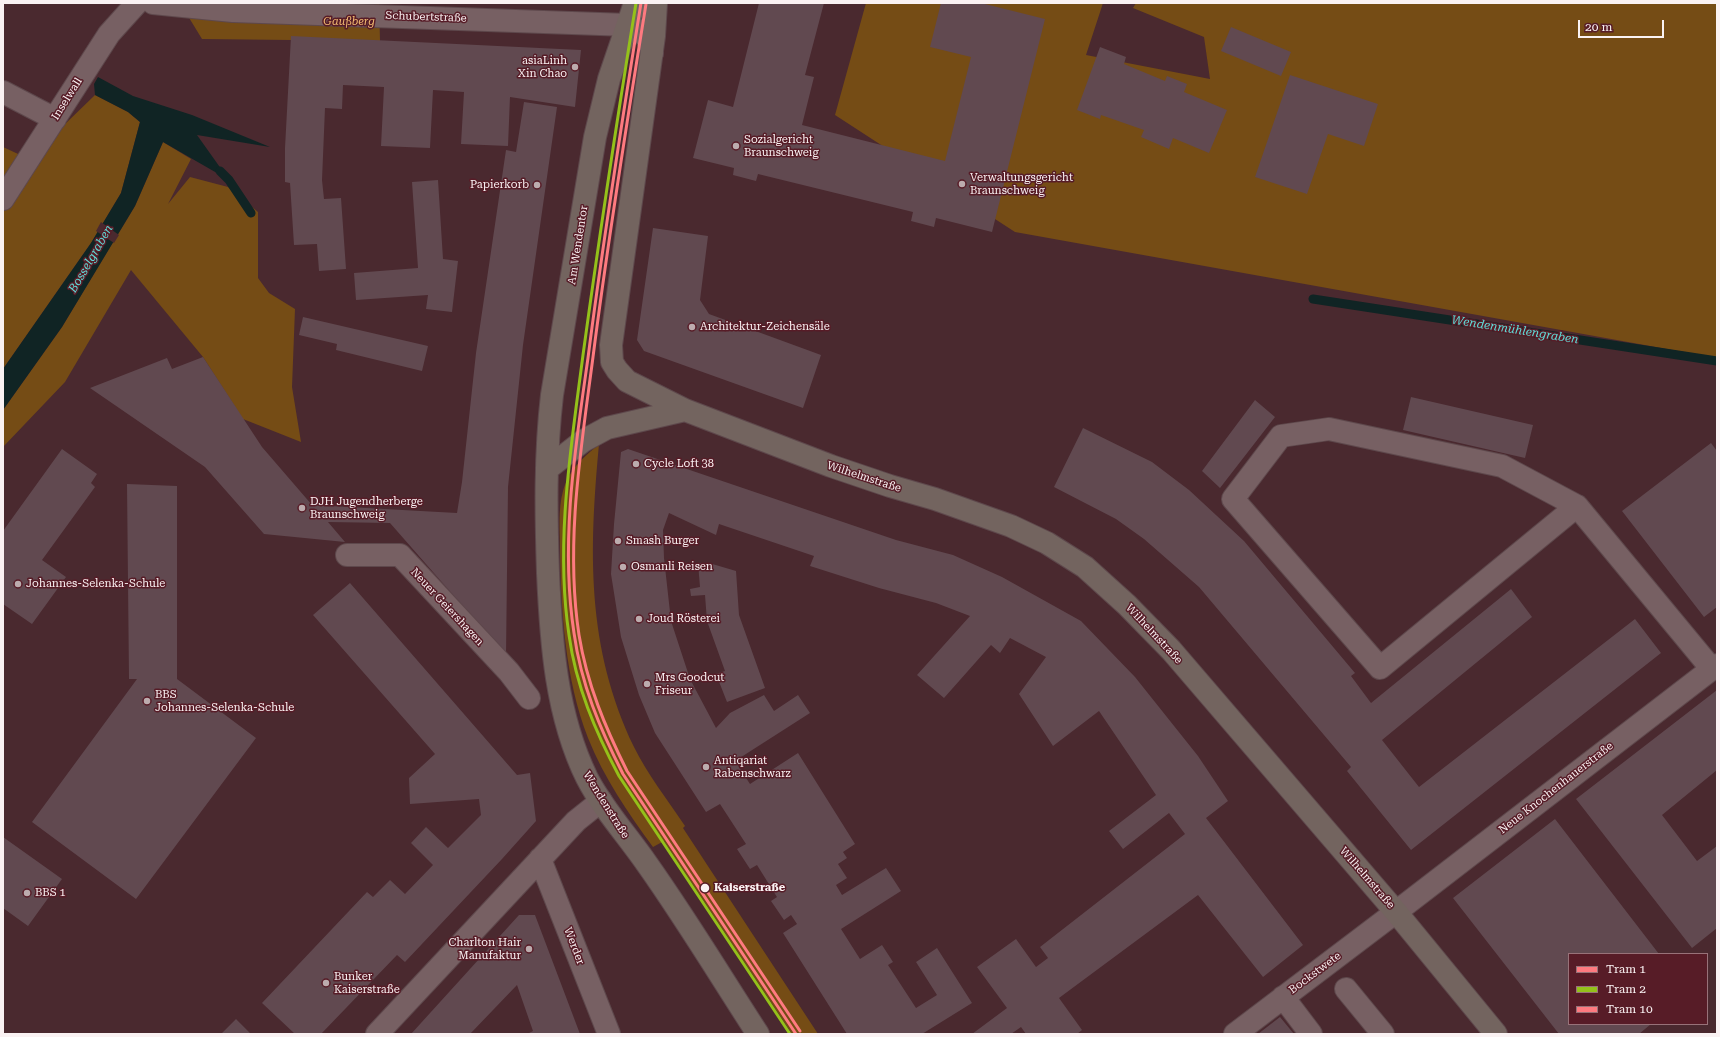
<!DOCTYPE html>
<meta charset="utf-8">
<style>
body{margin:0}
#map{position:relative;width:1720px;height:1037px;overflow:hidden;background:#4a292f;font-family:"Roboto Serif",serif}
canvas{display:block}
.frame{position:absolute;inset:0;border:4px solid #faf2f3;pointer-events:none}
.legend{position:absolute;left:1568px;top:953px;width:140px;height:72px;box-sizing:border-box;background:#571c27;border:1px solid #987279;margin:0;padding:5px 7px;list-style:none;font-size:12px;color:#faf2f3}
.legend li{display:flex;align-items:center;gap:8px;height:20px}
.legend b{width:20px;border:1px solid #987279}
.scale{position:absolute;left:1578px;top:20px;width:86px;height:18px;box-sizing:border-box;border:2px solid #faf2f3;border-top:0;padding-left:5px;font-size:12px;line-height:14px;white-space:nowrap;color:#faf2f3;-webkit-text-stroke:3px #571c27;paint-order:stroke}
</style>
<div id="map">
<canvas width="1720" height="1037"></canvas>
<div class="frame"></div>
<ul class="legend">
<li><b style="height:5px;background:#fe7a80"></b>Tram 1</li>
<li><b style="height:5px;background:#94c11a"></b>Tram 2</li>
<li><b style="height:5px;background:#fe7a80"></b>Tram 10</li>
</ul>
<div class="scale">20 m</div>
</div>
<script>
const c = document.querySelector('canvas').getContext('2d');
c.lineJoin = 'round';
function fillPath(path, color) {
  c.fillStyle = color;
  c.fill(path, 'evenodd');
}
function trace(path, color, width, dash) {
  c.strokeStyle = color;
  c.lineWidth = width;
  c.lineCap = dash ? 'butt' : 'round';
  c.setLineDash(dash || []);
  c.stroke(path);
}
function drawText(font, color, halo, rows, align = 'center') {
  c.font = font + ' "Roboto Serif",serif';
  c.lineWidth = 3;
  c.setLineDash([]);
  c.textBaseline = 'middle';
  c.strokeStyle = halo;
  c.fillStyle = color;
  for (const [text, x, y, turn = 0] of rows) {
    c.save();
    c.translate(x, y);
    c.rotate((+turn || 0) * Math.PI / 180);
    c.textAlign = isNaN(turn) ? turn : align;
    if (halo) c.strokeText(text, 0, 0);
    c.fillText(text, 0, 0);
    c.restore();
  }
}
fillPath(new Path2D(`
 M180,3h199l1,38 -178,-2z
 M866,3h237l-17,52 124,24 -6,-42 -71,-29 3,-5h581v355l-702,-126 -180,-117z
 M95,95l33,17 12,10 -19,71 -30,50 -88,126v-222l26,12z
 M163,142l28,17 -23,45 22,-27 38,10 30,25v66l11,15 26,16 -3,78 9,55 -58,-23 -40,-62 -72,-87 -66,112 -62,65v-37l59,-83 73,-121z
 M599,444c-10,107 -13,203 35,303 12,25 35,55 51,79l-2,2 135,206h-26l-128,-193 -11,6c-25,-34 -49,-69 -65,-109 -23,-59 -27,-127 -28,-190 0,-18 -2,-39 3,-57 7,-23 19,-32 36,-47z`), '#754c15');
fillPath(new Path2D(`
 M98,77l35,19 59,19 78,32 -73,-12 32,45 -66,-38 -28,64 -73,121 -59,83v-41l88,-126 30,-50 19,-71 -12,-10 -33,-17 -1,-11z`), '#102424');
fillPath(new Path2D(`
 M101,222l18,13 -5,8 -18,-12z`), '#4a292f');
trace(new Path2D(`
 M220,171l9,9 22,33
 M1313,299l404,62`), '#102424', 9);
fillPath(new Path2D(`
 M759,3h65l-19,72 9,2 -12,48 143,36 26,-104 -41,-10 11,-44h40l64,16 -53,213 -56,-14 -2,9 -23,-6 2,-9 -155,-38 -2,7 -23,-6 1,-7 -41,-10 15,-58 25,7z
 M1231,27l60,25 -10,24 -60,-25z
 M291,36l290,14 -6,57 -65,-10 -2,49 -47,-2 3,-52 -31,-2 -3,58 -49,-2 3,-59 -41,-2 -1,24 -17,-1 -3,72 2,19 17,-1 5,71 -27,2 -2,-27 -23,1 -4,-62 -5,-1v-34z
 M1100,47l26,10 -2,7 41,17 2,-5 20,8 -3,8 43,18 -18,43 -36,-15 -4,11 -28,-12 3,-7 -43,-15 -1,4 -23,-9z
 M1290,75l88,29 -14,42 -36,-12 -21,60 -52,-17z
 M524,102l33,5 -34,238 -15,142 -2,169 -47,-43 2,-9 -71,-81 -62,-1 17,20 -81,-8 -59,-67 -115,-79 77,-30 5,11 31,-12 59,90 50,58 145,8 5,-31 14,-129 30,-203 10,2z
 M438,180l5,79 15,2 -6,51 -26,-3 2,-14 -72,5 -2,-27 64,-5 -6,-86z
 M653,228l55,8 -8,64 9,14 112,41 -18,53 -159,-57 -7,-11z
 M303,317l125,29 -6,25 -86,-21 1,-6 -38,-9z
 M1411,397l122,28 -8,33 -122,-28z
 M1255,400l20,17 -55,71 -18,-17z
 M1083,428l69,34 37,28 55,51 111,132 -4,3 20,27 140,-114 21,28 -150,123 37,47 216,-168 26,34 -250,197 -64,-79 4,-4 -152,-180 -55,-48 -28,-20 -62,-32z
 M1711,443l6,8v156l-13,10 -82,-106z
 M62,449l35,25 -6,9 4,4 -53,73 24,17 -34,47 -29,-20v-73z
 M628,449l268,91 57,15 49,22 79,44 54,56 63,79 30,45 -22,17 97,127 -40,32 -65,-82 -139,103 23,32 -5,4h-51l-5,-7 -10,7h-39l35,-26 -30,-41 39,-28 20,28 12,-9 -8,-11 145,-113 -16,-21 -46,36 -14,-18 47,-36 -57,-84 -46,35 -34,-52 27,-37 -36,-19 -10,15 -9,-8 -47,53 -27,-23 53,-59 -34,-13 -57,-15 -69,-22 4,-10 -95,-32 -3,11 -47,-22 -6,17 1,28 7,63 19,58 26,49 14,-15 34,-18 10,16 24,-16 12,18 -75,48 15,23 48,-31 57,91 -12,8 4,6 -9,6 9,14 -11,7 6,10 44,-27 15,23 -60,38 19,30 22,-14 11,17 -5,3 28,43 21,-13 -21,-33 21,-14 35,55 -50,31h-75l-64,-101 14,-9 -6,-9 -7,5 -13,-19 6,-4 -20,-32 -7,4 -13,-20 9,-5 -26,-40 -14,8 -51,-79 -16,-38 -18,-58 -10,-63 3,-50 7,-72z
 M127,484l50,2v193l79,59 -120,161 -104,-77 105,-143h-8z
 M698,563h11l27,8 3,44 26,73 -38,14 -11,-28 9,-3 -18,-50 -2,-26 -14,1 -1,-7 10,-2z
 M350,583l167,192 13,-2 6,48 -34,38 -97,103 -8,-7 -76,79h-26l-33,-31 105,-111 6,5 17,-17 15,14 28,-29 -22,-22 15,-16 22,21 33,-33 -2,-16 -69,5 -1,-26 26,-24 -122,-139z
 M1717,690v80l-55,45 35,46 20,-15v82l-25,20 -116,-149z
 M1555,819l104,135h-90v70h82l-12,10h-80l-106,-136z
 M3,837l59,42 -34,47 -25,-18z
 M519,915h16l45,119h-53l6,-3 -16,-46 -47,49h-59z
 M1280,1017l14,17h-36z
 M236,1019l15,15h-30z`), '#614950');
const minor = new Path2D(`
 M153,3l80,8 395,14c14,5 22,13 24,28
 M3,92l52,27
 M3,199l106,-165 28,-31
 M1577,506l-197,162 -147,-169 48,-63 48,-7 173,37 75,40 134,162
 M347,555h53l109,117 20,26
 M540,859l69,175
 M1346,989l37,45
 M1283,997l28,37
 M377,1034l199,-213 25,-20
 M1235,1034l161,-122 321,-247`);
const major = new Path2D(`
 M635,3l-26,76 -14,58 -43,258c-7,60 -6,119 -4,178 3,69 8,142 39,205 16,31 40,57 60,86 39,55 74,113 111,170
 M656,3l-2,33 -43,309 1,17 5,8 10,11 58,29 146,56 59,20 45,13 76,27 36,17 38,24 42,38 44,45 225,262 100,122
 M547,469l36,-28 24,-13 78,-18`);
trace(minor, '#5e484c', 24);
trace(major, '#5e484c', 24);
trace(minor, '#776063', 22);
trace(major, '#73645f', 22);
trace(new Path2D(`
 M641,3c-19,118 -38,237 -53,355 -13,91 -28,184 -14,275 7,51 26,96 49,141l173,260`), '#fe7a80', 3);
trace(new Path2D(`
 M636,3c-19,117 -37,235 -53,352 -12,93 -28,187 -14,280 7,51 26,96 50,141l171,258`), '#94c11a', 3);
trace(new Path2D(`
 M646,4c-19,117 -38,235 -53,353 -12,92 -28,186 -14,278 8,49 26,92 48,136l173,260`), '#fe7a80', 3);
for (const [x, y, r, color] of [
 [575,67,4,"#bcacae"],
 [736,146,4,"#bcacae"],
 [962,184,4,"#bcacae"],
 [537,185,4,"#bcacae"],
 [692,327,4,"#bcacae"],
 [636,464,4,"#bcacae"],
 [302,508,4,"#bcacae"],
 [618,541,4,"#bcacae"],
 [623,567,4,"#bcacae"],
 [18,584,4,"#bcacae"],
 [639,619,4,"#bcacae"],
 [647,684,4,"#bcacae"],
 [147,701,4,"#bcacae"],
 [706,767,4,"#bcacae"],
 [705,888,5,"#faf2f3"],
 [27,893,4,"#bcacae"],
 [529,949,4,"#bcacae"],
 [326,983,4,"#bcacae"]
]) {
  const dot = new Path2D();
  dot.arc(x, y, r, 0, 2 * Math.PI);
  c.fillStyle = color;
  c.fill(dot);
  trace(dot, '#571c27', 1.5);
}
drawText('11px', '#faf2f3', '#571c27', [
 ["Schubertstraße",426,17,2],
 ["Inselwall",67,99,-58],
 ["Am Wendentor",578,245,-81],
 ["Wilhelmstraße",864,477,18],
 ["Neuer Geiershagen",447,607,47],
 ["Wilhelmstraße",1154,634,47],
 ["Neue Knochenhauerstraße",1556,788,-38],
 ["Wendenstraße",606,805,58],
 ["Wilhelmstraße",1367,878,49],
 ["Werder",574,946,69],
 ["Bockstwete",1315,973,-37]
]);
drawText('italic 11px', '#f4bc73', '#571c27', [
 ["Gaußberg",349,22]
]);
drawText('11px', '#faf2f3', '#571c27', [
 ["asiaLinh",567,61,"right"],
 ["Xin Chao",567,74,"right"],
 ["Sozialgericht",744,140],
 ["Braunschweig",744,153],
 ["Verwaltungsgericht",970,178],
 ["Braunschweig",970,191],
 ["Papierkorb",529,185,"right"],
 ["Architektur-Zeichensäle",700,327],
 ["Cycle Loft 38",644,464],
 ["DJH Jugendherberge",310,502],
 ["Braunschweig",310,515],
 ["Smash Burger",626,541],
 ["Osmanli Reisen",631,567],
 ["Johannes-Selenka-Schule",26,584],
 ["Joud Rösterei",647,619],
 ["Mrs Goodcut",655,678],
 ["Friseur",655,691],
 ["BBS",155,695],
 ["Johannes-Selenka-Schule",155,708],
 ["Antiqariat",714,761],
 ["Rabenschwarz",714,774],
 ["BBS 1",35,893],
 ["Charlton Hair",521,943,"right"],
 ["Manufaktur",521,956,"right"],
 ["Bunker",334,977],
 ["Kaiserstraße",334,990]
], 'left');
drawText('bold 11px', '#faf2f3', '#571c27', [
 ["Kaiserstraße",714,888]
], 'left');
drawText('italic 12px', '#5fdeda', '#571c27', [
 ["Bosselgraben",91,259,-60],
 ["Wendenmühlengraben",1515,330,9]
]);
</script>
